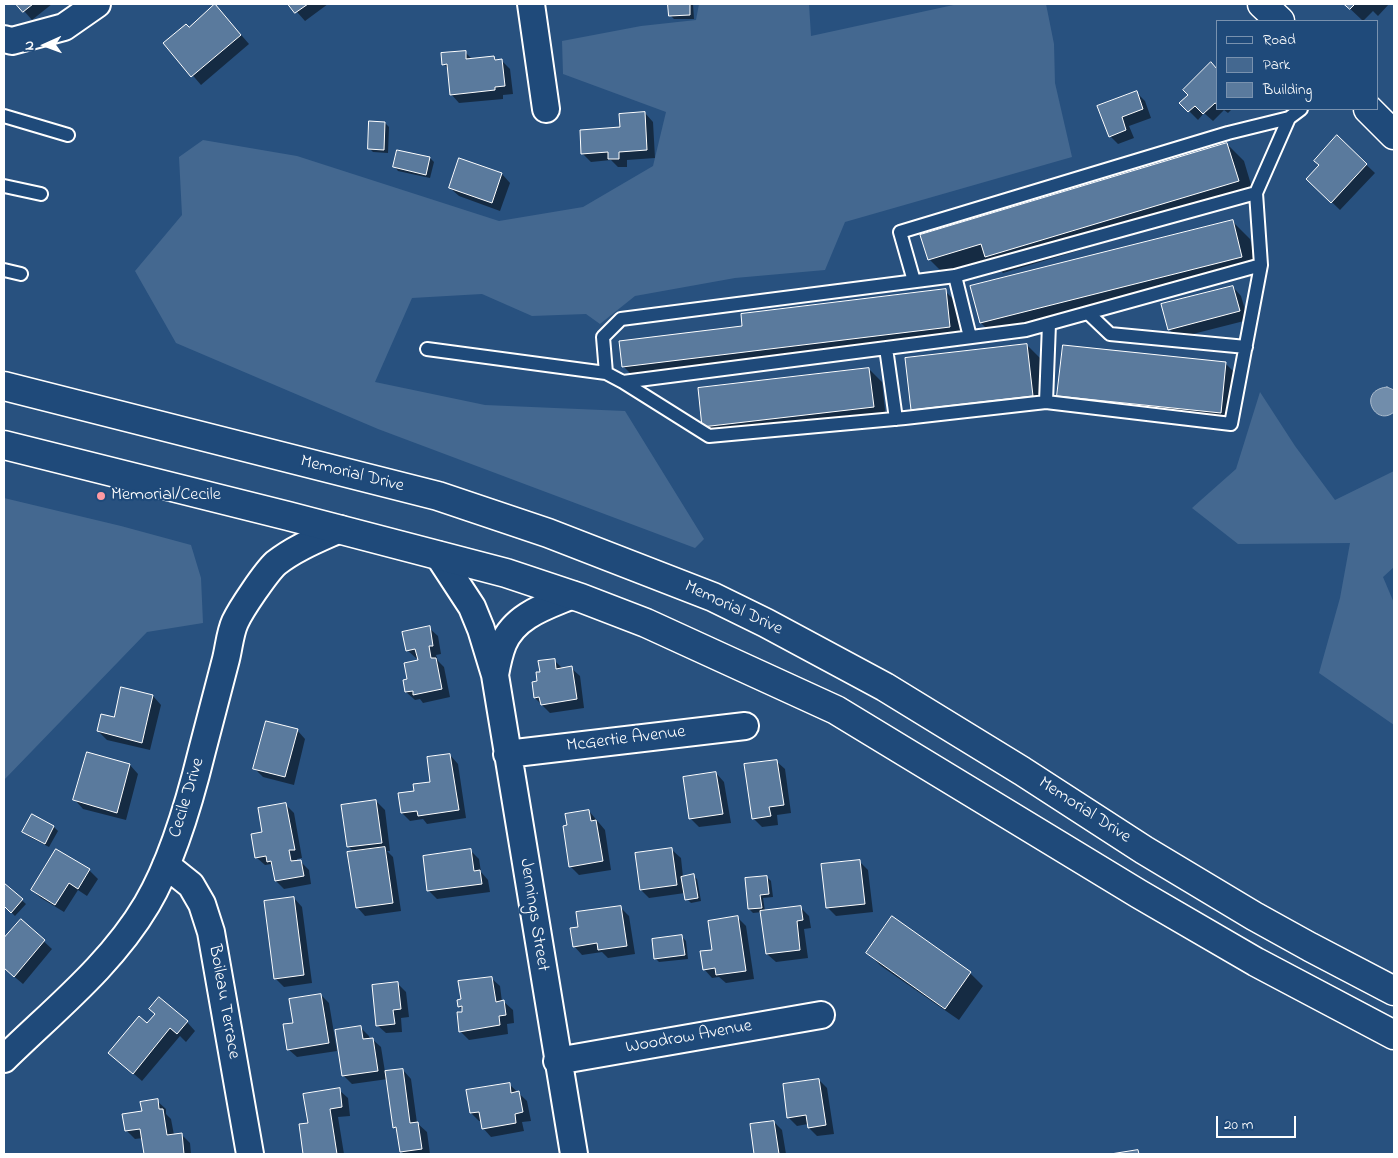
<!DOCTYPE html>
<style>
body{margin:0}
#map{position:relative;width:1398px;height:1158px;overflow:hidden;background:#28517f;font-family:"Indie Flower",sans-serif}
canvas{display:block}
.frame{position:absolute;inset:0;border:5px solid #fff;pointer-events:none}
.legend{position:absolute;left:1216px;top:20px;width:162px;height:90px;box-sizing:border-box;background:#1f4a7a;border:1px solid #7992af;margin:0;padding:6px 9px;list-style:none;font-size:15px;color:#fff}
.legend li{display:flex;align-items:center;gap:10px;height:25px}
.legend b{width:25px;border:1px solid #7992af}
.north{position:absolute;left:20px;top:20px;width:50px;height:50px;-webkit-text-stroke:4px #1f4a7a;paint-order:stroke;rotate:268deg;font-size:14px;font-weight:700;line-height:20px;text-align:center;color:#fff}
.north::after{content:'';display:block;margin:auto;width:18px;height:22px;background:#fff;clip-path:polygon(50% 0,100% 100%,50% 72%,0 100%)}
.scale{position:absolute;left:1216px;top:1116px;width:80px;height:22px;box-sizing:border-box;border:2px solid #fff;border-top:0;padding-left:6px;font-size:15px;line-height:18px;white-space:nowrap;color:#fff;-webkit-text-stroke:4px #1f4a7a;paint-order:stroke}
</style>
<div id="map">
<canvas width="1398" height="1158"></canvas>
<div class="frame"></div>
<ul class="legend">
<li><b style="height:6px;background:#1f4a7a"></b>Road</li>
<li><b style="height:14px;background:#446890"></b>Park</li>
<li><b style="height:14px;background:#5a7a9d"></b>Building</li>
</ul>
<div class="north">N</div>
<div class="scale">20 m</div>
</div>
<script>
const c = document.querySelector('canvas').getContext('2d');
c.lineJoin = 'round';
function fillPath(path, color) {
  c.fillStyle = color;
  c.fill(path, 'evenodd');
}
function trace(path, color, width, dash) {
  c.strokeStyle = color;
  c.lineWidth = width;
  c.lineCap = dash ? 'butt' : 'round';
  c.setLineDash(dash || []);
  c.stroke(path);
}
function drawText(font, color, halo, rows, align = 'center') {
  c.font = font + ' "Indie Flower",sans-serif';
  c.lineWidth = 4.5;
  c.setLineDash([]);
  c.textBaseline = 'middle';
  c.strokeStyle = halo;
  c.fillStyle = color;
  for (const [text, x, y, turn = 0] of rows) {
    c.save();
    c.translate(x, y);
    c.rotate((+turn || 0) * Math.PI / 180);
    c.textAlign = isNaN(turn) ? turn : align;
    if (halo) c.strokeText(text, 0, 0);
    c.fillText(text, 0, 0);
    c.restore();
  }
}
fillPath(new Path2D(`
 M699,4h110l2,32 147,-32h88l8,40 1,39 17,74 -227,65 -20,48 -90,8 -100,18 -35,28 -14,-10 -54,2 -50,-22 -70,4 -37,84 110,23 140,6 79,128 -9,9 -317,-119 -202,-86 -41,-72 47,-56 -3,-58 24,-17 94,16 202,65 84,-14 70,-41 13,-54 -103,-38 -1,-33 79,-15 55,-6z
 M1260,392l35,54 40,54 59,-29v96l-11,10 11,26v122l-75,-52 21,-75 10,-55 -112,1 -46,-36 44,-39z
 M4,498l117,28 70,19 10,33 2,45 -56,9 -143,148z`), '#446890');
const water = new Path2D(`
 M1387,387l7,3v22c-19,16 -38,-22 -7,-25z`);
fillPath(water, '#718dab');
trace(water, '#aabbcd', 1);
fillPath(new Path2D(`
 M18,4h34l-20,16z
 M290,4h38l-23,17z
 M670,4h23l1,15h-20l-4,-4z
 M1345,4h44l-11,12 -5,-5 -10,10z
 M223,14l26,30 -48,41 -36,-42 24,-15z
 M465,52l7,7 22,-2 4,4h4l8,8 3,25 -10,1v4l-44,4 -8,-9 -3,-25 -4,-5z
 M1217,70v39h15l-4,4 -4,-3 -11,11 -9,-8 -6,7 -17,-17z
 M1136,92l9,9 6,17 -22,8 5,12 -16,6 -8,-8z
 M645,113l8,9 2,36 -28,2v7h-9l-7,-7 -20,2 -9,-9z
 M385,123l4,4 -1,26 -15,-1 -4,-4z
 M1337,137l38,36 -35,37 -32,-31 12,-13z
 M1227,144l17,17 11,37 -252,75 -11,-11 -46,14 -17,-17z
 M430,158l4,4 -4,16 -32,-7 -3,-4z
 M460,159l42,15 8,9 -10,28 -41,-15 -9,-8z
 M1233,222l17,17 9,35 -261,66 -17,-17 -9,-36z
 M1233,287l8,9 7,24 -71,18 -8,-9z
 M945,291l17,17 4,36 -326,39 -17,-17z
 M1027,345l13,13 6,50 -121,14 -13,-13z
 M1225,363l13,13 -5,49 -161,-17 -13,-13z
 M869,369l13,13 4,37 -169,21 -13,-13z
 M429,628l9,8 3,18 -5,1 2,6 6,6 6,30 -27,6 -3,-4 -5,1 -9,-8 -2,-11 4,-1 11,-19 -1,-3h-2l-9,-8z
 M554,660l9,9 8,-1 9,8 4,32 -34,5 -15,-15 6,-25z
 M122,688l31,8 8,9 -11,45 -43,-10 -9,-9 16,-13z
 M297,730l8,9 -11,46 -31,-8 -8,-8z
 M87,754l43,11 8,9 -12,46 -43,-11 -8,-9z
 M450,755l8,9 8,54 -39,6 -4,-5 -13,2 -8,-8 13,-21 17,-9z
 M776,761l9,8 6,44 -14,2 1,10 -16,2 -8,-8z
 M716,773l8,9 7,41 -32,4 -8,-8 -7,-41z
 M376,801l9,9 5,41h-3l6,6 8,54 -36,5 -8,-9 -3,-55 -6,-6z
 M286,805l8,8 8,45 -5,1v3l3,-1 9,9 2,14 -27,5 -8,-8 -3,-15 -2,-2 -6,1 -9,-8 8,-24z
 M589,811l16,19 6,40 -32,5 -9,-9 -1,-40z
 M32,816l22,11 4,4 -9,16 -21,-11 -4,-4z
 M470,850l9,9 2,13 7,8 2,12 -53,7 -8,-8 -5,-34z
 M672,850l9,8 2,19 10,-1 4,3 4,22 -10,2 -4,-4 -2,-6 -36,5 -8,-8z
 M859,861l9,9 5,42 -37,4 -8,-8 -5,-43z
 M89,870l9,9 -11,17 -9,-6 -14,22 -23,-14 -9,-8z
 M767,877l4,4 2,16 -10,1 2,13 35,-4 9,9 2,12 -7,1 4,29 -32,4 -9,-8 -5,-42 -9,1 -4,-4 -3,-30z
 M4,884l22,20 -11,12 -11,-11z
 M294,898l8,9 10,76 -28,4 -9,-9z
 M620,907l9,9 6,38 -27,4 -6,-6 -20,3 -8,-9 6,-18z
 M738,918l8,8 8,53 -28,4 -7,-6 -7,1 -8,-9 10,-18z
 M21,920l31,29 -29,35 -19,-16v-28z
 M682,937l4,4 2,18 -29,3 -4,-4z
 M868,953l102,20 13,13 -24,34 -78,-54z
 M491,978l9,8 2,16h2l9,8 1,13 -7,1 1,10 -39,6 -9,-9 4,-18 -5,-7z
 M398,984l8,8 3,25 -8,1 1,14 -16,1 -9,-8z
 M321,995l8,8 8,48 -40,6 -9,-8 7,-25z
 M187,1022l8,9 -9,11 -6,-6 -38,45 -32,-28 37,-28z
 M361,1028l8,8 1,3h2l9,8 4,25 18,-2 8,9 6,44 10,9 3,22h-26l-3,-3 -3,-19 -4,-5 -6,-48 -36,5 -9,-9z
 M819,1080l8,8 7,46 -17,2 -8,-8 -1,-4 -11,2 -9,-9z
 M509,1084l18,17 4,20 -9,1 2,9 -33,6 -8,-9 -1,-7h-3l-8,-8z
 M339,1090l9,8 2,18 -12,1 6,37h-39l-5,-29 9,-1z
 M157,1101l9,8v5l5,5 3,16 7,-1 9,9 1,11h-46l-2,-16 -8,1 -9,-9z
 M774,1122l8,8 4,24h-31l-4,-28z`), '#0007');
const building = new Path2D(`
 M16,4h17l-10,8z
 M215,4l26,31 -50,42 -28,-34 23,-19 3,3z
 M288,4h20l-13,9z
 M668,4h22v11l-21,1z
 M1344,4h11l-5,5z
 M466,51v8l28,-3 1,4 7,-1 3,27 -10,1v3l-45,5 -3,-31 -5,1 -1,-12z
 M1211,62l6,7v35l-2,-1 -12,11 -8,-8 -7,6 -9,-9 9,-8 -5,-5z
 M1137,91l6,18 -21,8 4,13 -17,7 -12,-31z
 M645,112l2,38 -28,2v7h-11v-7l-27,2 -1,-24 40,-3 -1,-13z
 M369,121l16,1 -1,28 -16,-1z
 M1337,135l30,29 -36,39 -25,-24 13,-14 -5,-4z
 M1227,143l12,38 -254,76 -4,-13 -53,16 -8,-25z
 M397,150l33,7 -4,18 -33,-8z
 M459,158l43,15 -10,30 -43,-15z
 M1233,220l9,37 -262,66 -10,-37z
 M1233,286l7,25 -72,19 -7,-26z
 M946,289l4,38 -328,40 -3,-26 123,-15 -1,-12z
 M1027,344l6,52 -122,14 -6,-52z
 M1063,345l163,17 -5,51 -164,-17z
 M869,368l5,39 -172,20 -4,-39z
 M430,626l3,20h-4l2,12h5l6,31 -29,6v-4l-8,1 -2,-12 4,-1 -3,-16 14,-3 -3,-11 -9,2 -4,-19z
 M555,659l1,10 16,-3 5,33 -36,6 -2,-8 -5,1 -2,-16 5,-1 -1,-9h4l-2,-11z
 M121,687l32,8 -11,48 -45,-12 4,-17 13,3z
 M266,721l32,8 -13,48 -32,-8z
 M87,752l43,12 -13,49 -44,-13z
 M450,754l9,56 -41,6 -1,-5 -16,2 -3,-20 16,-2 -1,-7 17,-2 -3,-25z
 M777,760l7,45 -15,2 2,9 -19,3 -8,-55z
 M716,772l7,42 -34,5 -6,-42z
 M376,800l6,43 -35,4 -6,-42z
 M286,803l9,47h-6l2,11 10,-1 3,16 -29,5 -4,-20 -4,1 -1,-6 -11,2 -4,-24 11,-2 -4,-24z
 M589,810l2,11 5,-1 7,41 -34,6 -6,-41 4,-1 -2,-11z
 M32,814l22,12 -9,18 -23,-12z
 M385,847l8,56 -37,5 -9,-56z
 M672,848l5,37 -37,5 -5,-37z
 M56,849l34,20 -12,20 -9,-6 -14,22 -24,-15z
 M471,849l3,22 6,-1 2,14 -55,7 -4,-35z
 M860,860l5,44 -39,4 -5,-44z
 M694,874l4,24 -13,2 -4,-23z
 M767,876l2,18 -9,1 2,13 -14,1 -3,-31z
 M4,883l19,16 -12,14 -7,-7z
 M294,897l10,78 -30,4 -10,-78z
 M621,906l6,40 -29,4 -1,-7 -24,4 -3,-19 8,-1 -2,-15z
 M801,906l2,14 -6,1 3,29 -34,4 -6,-43z
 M738,916l8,55 -30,4 -1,-7 -12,2 -3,-19 12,-1 -4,-29z
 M892,916l79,56 -26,37 -79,-56z
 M21,919l24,21 -31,37 -10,-9v-30z
 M682,935l3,20 -31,4 -2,-20z
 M492,977l4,25 8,-2 2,15 -7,1 1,9 -41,7 -2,-20h5v-6l-4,1 -1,-7 4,-1 -3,-18z
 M398,982l3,27 -8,1 2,14 -19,2 -4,-41z
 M321,994l8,49 -42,7 -4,-26 10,-1 -4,-24z
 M159,997l29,24 -11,13 -7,-6 -37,46 -25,-21 31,-37 8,7 8,-9 -6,-5z
 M361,1026l2,13 10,-1 5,33 -36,5 -7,-46z
 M403,1069l7,54 8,-1 4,27 -22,3 -4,-25 -3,1 -8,-57z
 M819,1079l7,46 -18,3 -2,-13 -19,3 -4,-34z
 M510,1083l1,10 8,-2 4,21 -8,2 1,9 -34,6 -3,-17 -9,1 -4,-23z
 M340,1088l2,19 -12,2 7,45h-34l-4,-30 9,-1 -5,-29z
 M158,1099l1,10h4l4,26 15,-2 2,21h-40l-4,-25 -15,2 -3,-17 20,-3 -2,-9z
 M774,1121l5,33h-25l-4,-30z
 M1138,1150l1,4h-28z`);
fillPath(building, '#5a7a9d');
trace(building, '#fff', 1);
const service = new Path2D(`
 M4,116l64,19
 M4,186l37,8
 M1256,193l-301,83 -334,43 -18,18 3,36 17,9 403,-52 235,-65 -5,-72 33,-75 12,-9
 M4,270l17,4
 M955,276l15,61
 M914,281l-14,-49 328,-99 61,-15
 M1088,313l22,21 136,13
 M886,348l10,71
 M427,349l179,24
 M623,382l86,54 196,-18 141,-16 185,22 30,-159
 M1046,402l3,-78`);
const minor = new Path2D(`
 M531,4l15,105
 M4,39l8,2 52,-14 33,-23
 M438,555l34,52 9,22 14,46 79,479
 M495,675c2,-11 4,-21 8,-31 12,-29 44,-38 70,-49
 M507,754l238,-28
 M166,865l25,20 11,19 9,28 39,222
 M4,1059c50,-49 107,-94 143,-155 26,-44 43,-104 55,-153 8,-31 16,-62 24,-92 3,-12 4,-26 9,-37 6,-13 31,-50 41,-59 19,-15 42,-24 64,-34
 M557,1061l264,-46`);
const tertiary = new Path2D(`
 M1262,4l18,17
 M1368,109l26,26`);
const primary = new Path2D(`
 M4,386l434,110 110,37 165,64 53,26 119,64 137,84 122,79 110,66 56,31 84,44
 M4,445l284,71 218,57 75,25 65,25 190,87 303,184 117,68 138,73`);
trace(service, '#fff', 16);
trace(minor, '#fff', 30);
trace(tertiary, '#fff', 31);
trace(primary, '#fff', 31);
trace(service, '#1f4a7a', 12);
trace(minor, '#1f4a7a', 26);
trace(tertiary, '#1f4a7a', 28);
trace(primary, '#1f4a7a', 28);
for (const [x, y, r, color] of [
 [101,496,5,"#ff9aa2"]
]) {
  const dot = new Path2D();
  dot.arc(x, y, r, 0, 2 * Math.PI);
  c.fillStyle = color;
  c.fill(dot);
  trace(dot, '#1f4a7a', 2);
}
drawText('18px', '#fff', '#1f4a7a', [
 ["Memorial Drive",352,475,14],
 ["Memorial Drive",733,609,25],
 ["McGertie Avenue",626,740,-7],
 ["Cecile Drive",188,798,-73],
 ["Memorial Drive",1084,811,33],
 ["Jennings Street",533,915,81],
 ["Boileau Terrace",223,1002,80],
 ["Woodrow Avenue",689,1038,-10]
]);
drawText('18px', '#fff', '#1f4a7a', [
 ["Memorial/Cecile",111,496]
], 'left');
</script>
